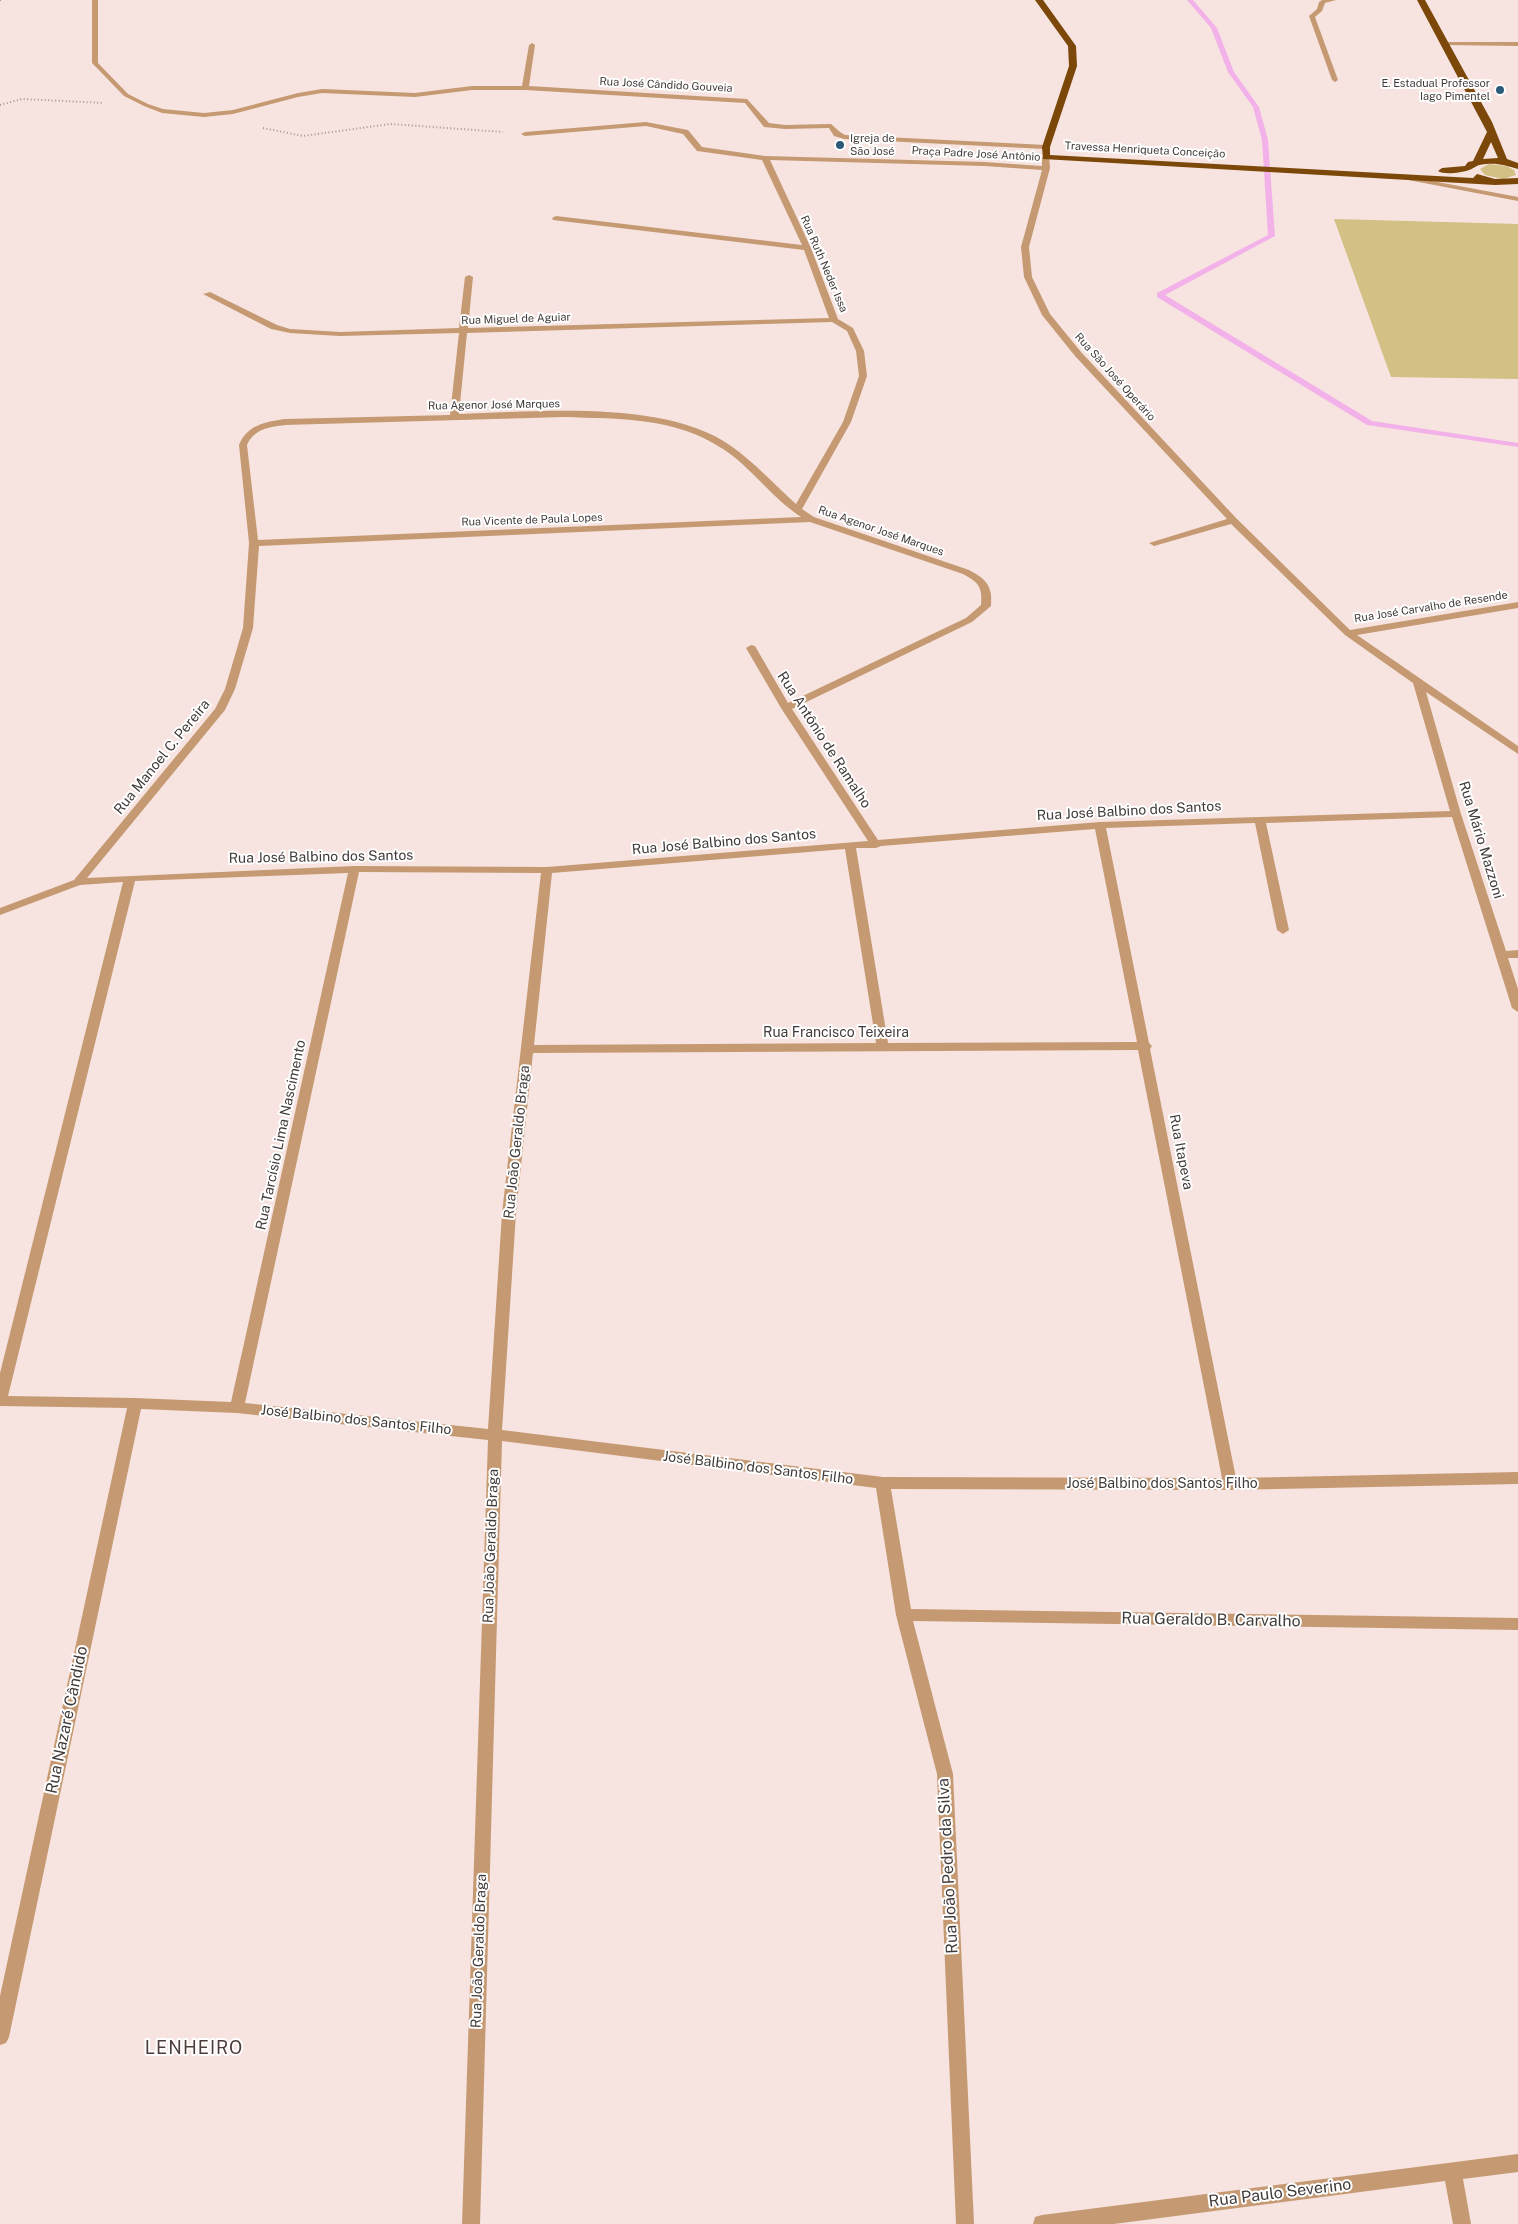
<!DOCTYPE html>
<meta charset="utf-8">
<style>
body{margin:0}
canvas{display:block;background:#f7e3df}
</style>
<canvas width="1518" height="2224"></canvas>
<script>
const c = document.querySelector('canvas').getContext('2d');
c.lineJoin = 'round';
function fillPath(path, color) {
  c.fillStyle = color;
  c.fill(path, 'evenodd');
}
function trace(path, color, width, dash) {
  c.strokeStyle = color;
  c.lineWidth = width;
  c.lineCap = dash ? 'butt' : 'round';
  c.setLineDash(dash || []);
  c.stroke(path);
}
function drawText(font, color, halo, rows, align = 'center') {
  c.font = font + ' "Public Sans",sans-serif';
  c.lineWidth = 4;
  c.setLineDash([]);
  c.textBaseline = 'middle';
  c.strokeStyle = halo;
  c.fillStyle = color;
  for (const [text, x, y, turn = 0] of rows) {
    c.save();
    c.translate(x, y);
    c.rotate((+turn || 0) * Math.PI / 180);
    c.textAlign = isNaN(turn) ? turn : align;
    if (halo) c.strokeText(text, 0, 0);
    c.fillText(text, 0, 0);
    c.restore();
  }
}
fillPath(new Path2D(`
 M1489,164l17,2 8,4 2,5 -13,4 -18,-4 -5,-6z
 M1334,219l184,5v155l-127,-2z`), '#d2c085');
fillPath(new Path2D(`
 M1187,0h6l24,28 17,44 25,35 9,33 7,96 -110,59 207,126 146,22v4l-151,-22 -210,-128v-4l111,-58 -6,-95 -9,-33 -25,-35 -17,-44z`), '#f3b1ea');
trace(new Path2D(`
 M0,0h2
 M0,105l22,-6 82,4
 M263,128l40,8 87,-12 113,8`), '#a49693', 2, [1, 2.5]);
fillPath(new Path2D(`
 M92,0h6v63l30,31 20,10 15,5 41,4 29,-3 65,-17 24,-4 93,4 57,-7h50l7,-41 3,-2 3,2 -6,41 218,13 22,24 16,2 46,-1 9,8 5,3 201,10 4,2 -4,2 -202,-10 -10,-3 -5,-8 -44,1 -21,-2 -19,-24 -220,-13h-53l-57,7 -93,-4 -24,4 -65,17 -29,3 -42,-4 -18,-7 -20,-10 -32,-33z
 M1322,0h14l-11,3 -3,8 -7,6 23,63 -3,2 -3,-2 -23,-64 8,-7 2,-7z
 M1446,42h72v4l-74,-1 -1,-1z
 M646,122l42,8 14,17 63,9 219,6 58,4v-9l7,-2 1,13 -21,79 3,30 18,37 31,38 155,166 114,112 168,-28v6l-161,27 161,111v8l-92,-62 35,122 45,137 12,-1v8h-10l10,31v23l-6,-4 -60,-191 -186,6 23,107 -6,4 -6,-4 -22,-107 -149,5 43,215 3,3 -2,3 86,429 282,-6v12l-288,6 -339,-1 20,120 607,9v12l-605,-9 40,153 21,450h-18l-19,-450 -41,-159 -20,-127 -374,-47 -22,783h-18l26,-784 -251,-27 -96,-4 -132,628 -3,6 -6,2v-49l127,-588 -127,-2v-33l123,-491 -43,3 -80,30v-7l74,-28 141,-171 10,-20 18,-61 6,-85 -10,-98c8,-20 26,-23 46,-26l165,-4 9,-82 -119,3 -50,-3 -19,-4 -68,-35 7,-2 67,33 13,4 50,3 119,-4 6,-51 4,-2 4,2 -5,51 361,-10 -25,-68 -251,-30 -1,-2 4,-2 246,29 -40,-85 -65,-9 -14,-17 -37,-8 -121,10 -4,-2 4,-2zM770,160l214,6 58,4 -21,77 3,30 18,38 33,41 152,163 -78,24 5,3 77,-22 114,111 68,48 37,128 -350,11 -222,18 -86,-131 180,-87 19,-16c2,-20 -5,-27 -22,-36l-155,-53 -12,-8 49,-87 16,-46 -3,-25 -11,-23 -15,-9 -27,-71zM832,322l15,9 9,20 3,25 -16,46 -47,82c-21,-19 -42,-42 -65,-58 -66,-47 -194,-34 -272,-32l8,-81zM564,417c55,2 111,0 159,32 28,18 49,49 78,68l-543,23 -11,-95c7,-16 22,-18 38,-20zM810,522l153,52c15,8 20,13 18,31l-15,13 -178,85 -33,-57 -4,-1 -5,3 35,60 87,133 -321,26 -193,-1 -267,12 138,-168 10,-21 18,-61 6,-82zM1095,829l42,213 -249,1 -32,-195h20l5,-2zM845,849l31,194 -342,2 18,-172zM359,872l182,1 -39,340 -14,216 -243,-26zM348,873l-117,529 -96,-4 -127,-2 127,-515zM1138,1050l84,428 -339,-1 -381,-47 14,-217 17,-160z
 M1400,175l118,22v4l-115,-22 -4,-2z
 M1518,2154v18l-55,7 8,45h-18l-8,-43 -331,43h-81l2,-7 7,-2z`), '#c59a73');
fillPath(new Path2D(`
 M1035,0h8l33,46 1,20 -27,81v8l423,23 4,-4 18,5 23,-1v6l-23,1 -452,-26 -1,-12 27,-81 -1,-20z
 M1417,0h8l67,122 15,37 11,4v6c-11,-3 -20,-6 -31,-5 -10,0 -12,4 -18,6 -8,3 -26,5 -31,1l4,-3 23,-2 3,-4 5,-1 14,-29zM1491,142l7,16 -15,1z`), '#7c4809');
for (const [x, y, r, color] of [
 [1500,90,5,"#2c5b79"],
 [840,145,5,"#2c5b79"]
]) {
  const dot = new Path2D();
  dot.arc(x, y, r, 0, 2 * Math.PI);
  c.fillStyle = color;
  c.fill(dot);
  trace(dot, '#fff', 2);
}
drawText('11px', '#423b39', '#fff', [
 ["E. Estadual Professor",1490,84],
 ["Iago Pimentel",1490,97],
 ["Igreja de",850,139,"left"],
 ["São José",850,152,"left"]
], 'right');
drawText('11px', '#423b39', '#fff', [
 ["Rua José Cândido Gouveia",666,85,3],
 ["Travessa Henriqueta Conceição",1145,150,3],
 ["Praça Padre José Antônio",976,154,3],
 ["Rua Ruth Neder Issa",824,264,67],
 ["Rua Miguel de Aguiar",516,319,-2],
 ["Rua São José Operário",1115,377,48],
 ["Rua Agenor José Marques",494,405,-1],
 ["Rua Vicente de Paula Lopes",532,520,-2],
 ["Rua Agenor José Marques",881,531,19],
 ["Rua José Carvalho de Resende",1431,607,-9]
]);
drawText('14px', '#423b39', '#fff', [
 ["Rua Antônio de Ramalho",824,740,57],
 ["Rua Manoel C. Pereira",162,757,-51],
 ["Rua José Balbino dos Santos",1129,811,-3],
 ["Rua Mário Mazzoni",1481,840,73],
 ["Rua José Balbino dos Santos",724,842,-5],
 ["Rua José Balbino dos Santos",321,857,-1],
 ["Rua Francisco Teixeira",836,1033],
 ["Rua Tarcísio Lima Nascimento",281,1135,-78],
 ["Rua João Geraldo Braga",517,1142,-84],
 ["Rua Itapeva",1181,1152,79],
 ["José Balbino dos Santos Filho",356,1420,6],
 ["José Balbino dos Santos Filho",758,1468,7],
 ["José Balbino dos Santos Filho",1162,1484],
 ["Rua João Geraldo Braga",491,1546,-88],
 ["Rua João Geraldo Braga",479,1951,-88]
]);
drawText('16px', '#423b39', '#fff', [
 ["Rua Geraldo B. Carvalho",1211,1620,1],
 ["Rua Nazaré Cândido",67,1720,-78],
 ["Rua João Pedro da Silva",948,1866,-93],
 ["Rua Paulo Severino",1280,2193,-7]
]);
c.letterSpacing = '1px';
drawText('18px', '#4c3c39', '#fff', [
 ["LENHEIRO",194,2048]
]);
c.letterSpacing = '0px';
</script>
